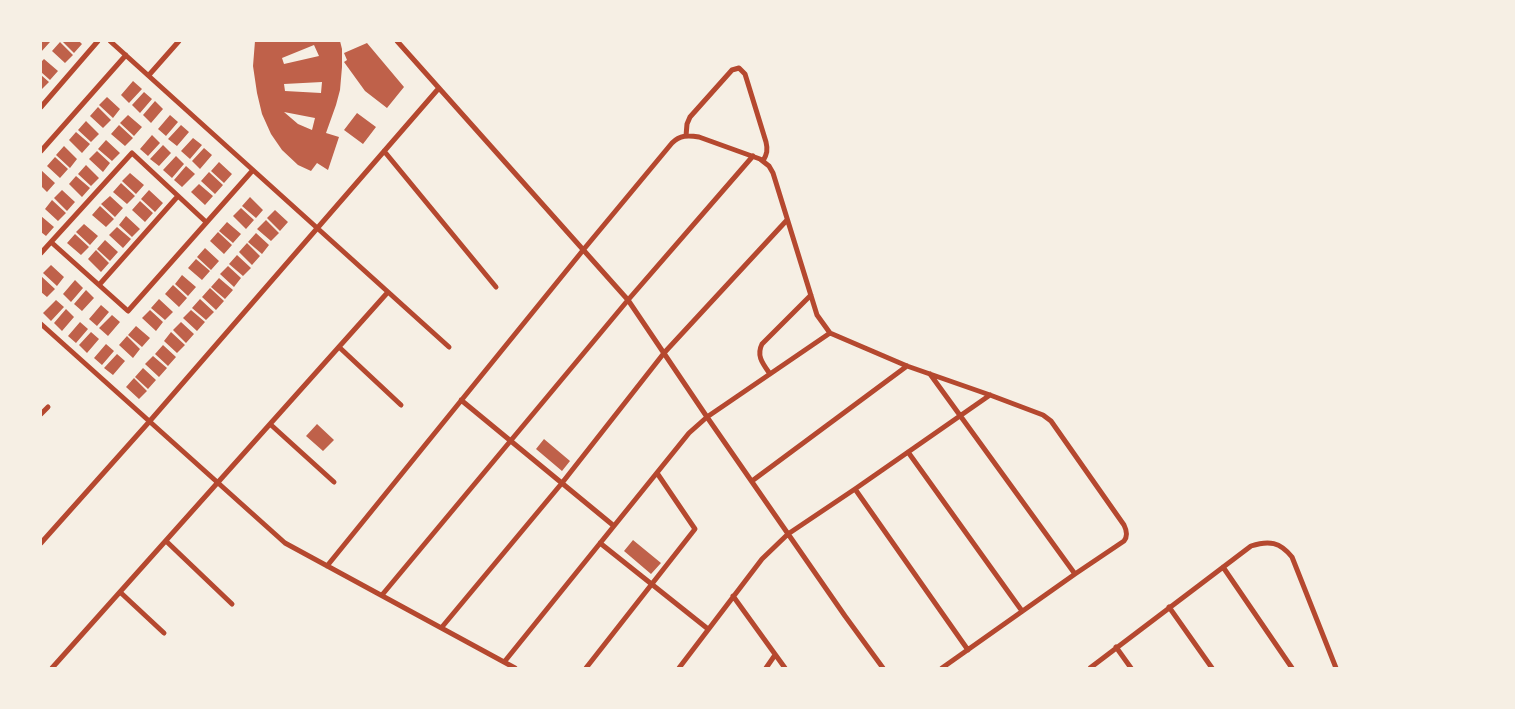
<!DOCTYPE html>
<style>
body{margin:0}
#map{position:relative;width:1515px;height:709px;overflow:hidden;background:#f6efe4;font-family:"PT Serif",serif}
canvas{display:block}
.frame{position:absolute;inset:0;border:42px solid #f6efe4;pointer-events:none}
</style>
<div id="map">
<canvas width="1515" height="709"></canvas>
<div class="frame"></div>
</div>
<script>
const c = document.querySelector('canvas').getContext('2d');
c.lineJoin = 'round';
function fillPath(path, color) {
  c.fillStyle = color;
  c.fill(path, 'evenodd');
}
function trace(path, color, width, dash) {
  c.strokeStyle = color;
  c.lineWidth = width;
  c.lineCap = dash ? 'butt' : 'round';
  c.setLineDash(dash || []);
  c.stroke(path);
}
fillPath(new Path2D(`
 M41,41l9,1 -9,10z
 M62,41h17l3,3 -8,9z
 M255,41h85l2,8v18l-2,23 -4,15 -10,28 13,4 -11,33 -11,-7 -6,8 -13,-6 -16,-15 -11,-16 -9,-20 -5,-21 -4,-27zM314,45l5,11 -35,8 -2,-6zM322,82l-1,11 -36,-2 -1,-7zM284,112l31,6 -3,12 -14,-6z
 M60,42l13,13 -8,8 -13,-12z
 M367,43l37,44 -17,21 -22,-17 -21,-29 3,-2 -3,-7z
 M44,59l14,12 -8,9 -9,-8v-10z
 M41,75l8,7 -8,8z
 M133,81l9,8 -13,14 -8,-8z
 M144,92l8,7 -12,14 -8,-8z
 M107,97l13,12 -7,9 -14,-13z
 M155,101l8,8 -12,14 -8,-8z
 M98,107l13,13 -8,8 -13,-12z
 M357,113l19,14 -13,17 -19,-14z
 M128,115l14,12 -8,9 -14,-13z
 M170,115l8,7 -12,14 -8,-7z
 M86,121l13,13 -8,8 -13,-12z
 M119,125l14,13 -8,8 -14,-12z
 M181,125l8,7 -12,14 -9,-7z
 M76,132l14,12 -8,9 -13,-13z
 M152,135l8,8 -12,13 -8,-7z
 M193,138l9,7 -12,14 -9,-8z
 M106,140l14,13 -8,8 -14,-12z
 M163,145l8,8 -12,13 -9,-7z
 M64,146l13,13 -7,9 -14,-13z
 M204,148l8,7 -12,14 -8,-8z
 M97,151l13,12 -7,9 -14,-13z
 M176,156l8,8 -12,14 -9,-8z
 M55,157l13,12 -8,9 -13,-12z
 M219,162l13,12 -8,9 -13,-12z
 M86,165l13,13 -8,8 -13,-12z
 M186,166l9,8 -13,13 -8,-7z
 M41,170l14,13 -8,9 -6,-6z
 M209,172l14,13 -8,9 -14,-13z
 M130,173l14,12 -8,9 -14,-13z
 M76,176l14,12 -8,9 -13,-13z
 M121,183l14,13 -8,8 -14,-12z
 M199,184l14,12 -8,9 -14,-13z
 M62,190l13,12 -8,9 -13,-13z
 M149,190l14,13 -8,9 -14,-13z
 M110,196l13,12 -8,9 -14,-13z
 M250,197l13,13 -7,8 -14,-12z
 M52,200l14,13 -8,8 -13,-12z
 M140,201l13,12 -8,9 -13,-12z
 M100,206l14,13 -8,8 -14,-12z
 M241,208l13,12 -8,9 -13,-13z
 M275,210l13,12 -8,9 -13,-13z
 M41,216l13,11 -8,9 -5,-4z
 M126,216l14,13 -8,8 -13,-12z
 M266,220l13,13 -8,8 -14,-12z
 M227,222l14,12 -8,9 -14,-12z
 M84,224l14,12 -8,9 -14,-13z
 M117,227l14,12 -8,9 -14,-13z
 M218,232l14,13 -8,9 -14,-13z
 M256,233l13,12 -7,9 -14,-12z
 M75,234l14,13 -8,8 -14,-12z
 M105,240l13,12 -8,9 -13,-12z
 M247,243l13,13 -8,9 -13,-13z
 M205,248l14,13 -8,9 -14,-13z
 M96,250l13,13 -8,9 -13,-13z
 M237,255l14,13 -8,8 -14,-12z
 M196,259l14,12 -8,9 -14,-12z
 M51,265l13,12 -7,9 -14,-13z
 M228,266l13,12 -7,9 -14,-13z
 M182,275l14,12 -8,9 -13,-12z
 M41,276l14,13 -8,8 -6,-5z
 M219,278l14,12 -8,9 -14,-12z
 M75,280l8,8 -12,14 -8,-8z
 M173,285l14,13 -8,9 -14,-13z
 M210,288l14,13 -8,9 -14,-13z
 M86,290l8,8 -12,13 -8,-7z
 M159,299l14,13 -8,8 -14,-12z
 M200,299l14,13 -8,8 -14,-12z
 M56,300l8,7 -13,14 -8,-8z
 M101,305l8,7 -12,14 -8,-7z
 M66,309l8,8 -12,14 -8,-8z
 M150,310l13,12 -7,9 -14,-13z
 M191,310l14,12 -8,9 -14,-13z
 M112,315l8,7 -12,14 -9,-8z
 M80,322l8,7 -12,14 -8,-7z
 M181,322l13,12 -8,9 -13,-13z
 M136,326l14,12 -8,9 -14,-12z
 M91,332l8,7 -12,14 -8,-8z
 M171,332l14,13 -8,8 -13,-12z
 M127,336l13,13 -7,9 -14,-13z
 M106,344l8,7 -12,14 -8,-7z
 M163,345l13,12 -8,9 -13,-12z
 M117,354l8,7 -12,14 -9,-7z
 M153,356l14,12 -8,9 -14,-13z
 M143,368l13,12 -8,9 -13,-12z
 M134,378l13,13 -8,8 -13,-12z
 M317,424l17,16 -11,11 -17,-15z
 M544,439l26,22 -8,10 -26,-22z
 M633,540l28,23 -10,11 -27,-23z`), '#bf614a');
trace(new Path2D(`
 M110,41l339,306
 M397,41l231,259 79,117 138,199 38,52
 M149,75l30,-34
 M41,107l57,-66
 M686,136l1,-12 3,-7 42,-47 7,-2 6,6 21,68c2,8 1,12 -3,19
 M41,151l85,-96
 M384,151l112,136
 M51,242l77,69 125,-141
 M41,253l91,-100 74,69
 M99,285l79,-89
 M41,324l244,219 230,125
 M339,347l62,58
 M770,374c-7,-10 -14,-18 -8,-30l49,-49
 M930,374l145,200
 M461,400l153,126
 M41,414l7,-7
 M270,424l64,58
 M908,452l114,159
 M752,481l155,-115
 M855,489l113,161
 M166,541l66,63
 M41,543l108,-121 290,-334
 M600,543l108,86
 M327,566l257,-317 88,-106c8,-8 16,-8 27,-6l61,22 9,7 4,7 44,142 13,18 77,33 83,29 53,20 8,6 73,104c3,6 4,11 0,16l-49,33 -133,94
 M1223,567l69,101
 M120,592l44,41
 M382,595l246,-295 125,-144
 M733,596l52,72
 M1169,607l43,61
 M442,627l120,-144 102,-130 123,-133
 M1116,647l15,21
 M505,661l184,-228 18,-16 123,-84
 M52,668l336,-376
 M586,668l109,-139 -38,-56
 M679,668l83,-109 26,-25 67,-45 135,-94
 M766,668l9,-13
 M1090,668l161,-122c18,-6 29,-4 41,11l44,111`), '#b5482f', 5);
</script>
